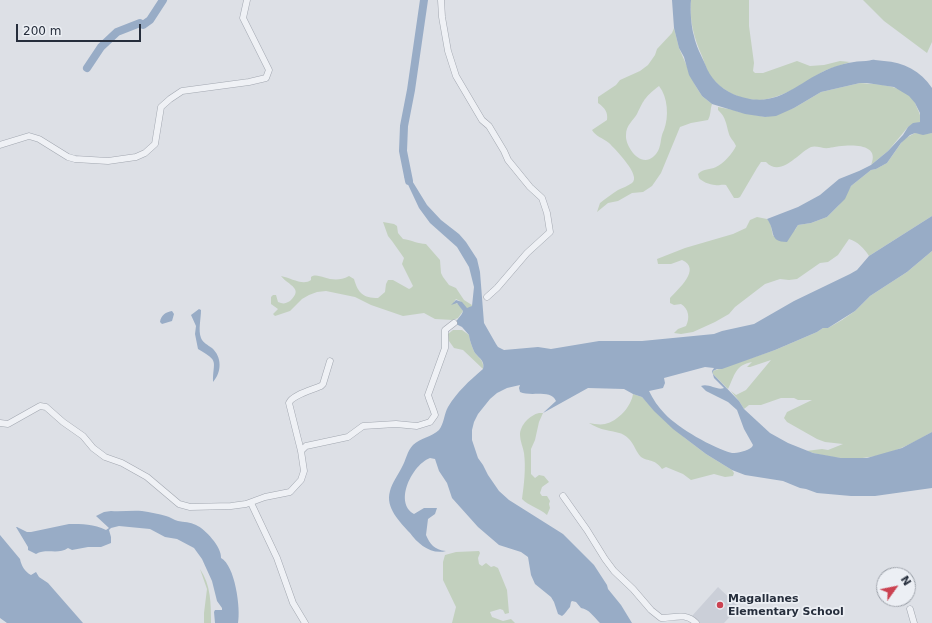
<!DOCTYPE html>
<style>
body{margin:0}
#map{position:relative;width:932px;height:623px;overflow:hidden;background:#dde0e6;font-family:"DejaVu Sans",sans-serif}
canvas{display:block}
.north{position:absolute;left:876px;top:567px;width:40px;height:40px;box-sizing:border-box;background:#eceff4;border:1px solid #9da2aa;border-radius:50%;rotate:57deg;font-size:11px;font-weight:700;line-height:16px;text-align:center;color:#262e3c}
.north::after{content:'';display:block;margin:auto;width:14px;height:18px;background:#cb4251;clip-path:polygon(50% 0,100% 100%,50% 72%,0 100%)}
.scale{position:absolute;left:16px;top:24px;width:125px;height:18px;box-sizing:border-box;border:2px solid #262e3c;border-top:0;padding-left:5px;font-size:12px;line-height:14px;white-space:nowrap;color:#262e3c;-webkit-text-stroke:3px #eceff4;paint-order:stroke}
</style>
<div id="map">
<canvas width="932" height="623"></canvas>
<div class="north">N</div>
<div class="scale">200 m</div>
</div>
<script>
const c = document.querySelector('canvas').getContext('2d');
c.lineJoin = 'round';
function fillPath(path, color) {
  c.fillStyle = color;
  c.fill(path, 'evenodd');
}
function trace(path, color, width, dash) {
  c.strokeStyle = color;
  c.lineWidth = width;
  c.lineCap = dash ? 'butt' : 'round';
  c.setLineDash(dash || []);
  c.stroke(path);
}
function drawText(font, color, halo, rows, align = 'center') {
  c.font = font + ' "DejaVu Sans",sans-serif';
  c.lineWidth = 3.5;
  c.setLineDash([]);
  c.textBaseline = 'middle';
  c.strokeStyle = halo;
  c.fillStyle = color;
  for (const [text, x, y, turn = 0] of rows) {
    c.save();
    c.translate(x, y);
    c.rotate((+turn || 0) * Math.PI / 180);
    c.textAlign = isNaN(turn) ? turn : align;
    if (halo) c.strokeText(text, 0, 0);
    c.fillText(text, 0, 0);
    c.restore();
  }
}
fillPath(new Path2D(`
 M718,587l21,20 -15,16h-24l-8,-7z`), '#cbcfd8');
fillPath(new Path2D(`
 M691,0h58v26l5,37 -1,8 2,2h8l34,-12 13,5 14,-1 16,-4 10,1c-8,3 -17,5 -26,9 -18,10 -35,24 -57,28 -20,4 -42,-5 -55,-21 -5,-6 -7,-14 -10,-22 -8,-18 -13,-36 -11,-56z
 M863,0h69v42l-5,11 -43,-32z
 M674,28l5,20 16,37 7,11 10,8c-2,6 -1,11 -4,16l-17,3 -11,4 -19,46 -9,13 -9,6 -11,1 -14,8 -10,2 -11,9 3,-9c6,-5 12,-9 18,-13 4,-2 10,-4 14,-7 10,-7 -17,-34 -23,-40 -6,-5 -14,-7 -17,-13l15,-10c1,-8 -2,-12 -9,-17v-6l18,-12 4,-5 20,-9 8,-6 7,-10 2,-6 15,-16zM659,86c9,11 10,31 5,44 -5,9 -1,19 -11,27 -13,11 -28,-11 -27,-22 0,-10 7,-14 11,-21 7,-15 9,-18 22,-28z
 M860,83c17,1 40,2 53,15 2,4 3,8 5,12 2,4 3,7 2,12l-12,5 -20,24 -17,14c11,-25 -29,-20 -42,-17 -6,1 -13,-3 -18,-1 -13,6 -30,31 -45,15h-5l-4,6 -17,29 -2,1h-4l-8,-13c-5,-1 -7,1 -11,0 -5,0 -14,-4 -16,-7l-1,-4c6,-6 12,-4 18,-7 7,-3 17,-14 20,-21 -2,-5 -6,-8 -7,-12 -3,-10 -3,-17 -11,-24v-3l16,3 5,2 26,5 29,-9 27,-16z
 M915,133l8,1 9,-1v83l-63,40c-5,-8 -11,-14 -20,-17l-11,16 -10,7 -8,1 -23,16 -8,1 -9,-1 -15,5 -30,23 -6,7 -14,8 -22,10 -12,2 -7,-1 4,-4 8,-3c4,-8 3,-17 -5,-22l-7,1 -4,-2v-5c8,-9 32,-29 12,-38l-11,4h-13l-1,-5 28,-11 48,-14 13,-6 4,-8 7,-3 10,2 3,3 3,14 22,-6 3,-5 13,-2 16,-6 12,-12 12,-19 20,-16 5,-1 11,-6 17,-24z
 M383,222l11,2 3,2 1,7 5,6c9,1 15,5 23,5l14,16 1,13 2,4 6,8 7,3 8,12 8,5 -1,3 -5,1 -6,-8 -4,-2 -2,3 6,3 3,6 -5,7 -5,2 -18,-1 -11,-6 -21,3 -32,-11 -16,-8 -29,-6 -9,1 -8,3 -7,4 -12,12 -15,5 -2,-2 5,-5 -7,-5v-7l2,-2h3l2,7c5,2 7,2 12,-1 14,-13 -1,-15 -9,-25 10,2 22,10 30,4v-3c8,-6 20,9 38,-1l5,3c4,14 9,19 24,19l7,-6 1,-8 2,-4h5l16,9 2,-1 2,-2 -11,-22 2,-6 -12,-17 -4,-5z
 M932,251v181c-44,26 -75,34 -126,19l16,-2 6,1 15,-6 -18,-2 -8,-3 -30,-17 -3,-4 3,-6 25,-12h-14l-4,-2h-13l-20,7h-12l-5,4 -5,-8 -8,-10 5,4 10,-5 25,-30 -21,7h-3l5,-5c-17,3 -17,13 -24,27l-15,-15v-3l62,-21 42,-18 6,-4h5l14,-8 13,-9 15,-15 37,-24z
 M453,330h9l7,5c0,3 4,15 6,18 5,6 9,8 8,16l-20,-19 -9,-2 -5,-7 -1,-7z
 M633,394l9,3 20,21 23,20 21,16 26,16 2,3 -1,3 -8,1 -11,-3 -23,6 -8,-6 -17,-7 -4,2c-8,-11 -14,-7 -21,-12 -5,-5 -7,-13 -12,-18 -6,-7 -15,-7 -23,-9 -6,-1 -12,-4 -17,-7 5,1 11,2 16,1 13,-3 26,-17 28,-30z
 M539,413h4l-4,9 -4,18 -4,9v25l4,4 4,-3 5,1 5,6 -7,5 -2,6 2,3h5l3,5 -1,3 1,4 -3,7c-8,-7 -18,-9 -25,-16 2,-14 4,-31 2,-46 -1,-6 -4,-12 -4,-18 0,-10 10,-20 19,-22z
 M479,551l1,2 -2,5 1,6 3,2 4,-3 5,4 3,-1 4,2 9,22 2,23 -4,1 -2,-4 -3,-1 -10,3 2,5 11,4 8,-2 4,4h-63l4,-16 -13,-27v-18l2,-7 11,-3z
 M200,569c11,16 11,35 11,54h-7v-10l3,-24z`), '#c2d0be');
fillPath(new Path2D(`
 M672,0h19c-1,9 0,27 3,36 2,10 7,19 11,28 5,14 15,24 28,30 44,18 61,-11 98,-26 11,-4 23,-7 35,-7 3,0 6,-2 9,-1 3,0 6,1 9,1 19,1 37,10 48,27v45l-9,2 -8,-2 -5,2 -9,8 -14,20 -11,6 -5,1 -20,16 -6,13 -18,18 -16,6 -13,2 -11,17c-19,0 -11,-12 -20,-23l31,-12 22,-12 19,-16 20,-8 12,-6 17,-14 15,-16 5,-8 5,-4 7,-1v-9l-5,-10 -6,-7 -15,-9 -27,-4h-7l-39,9 -27,16 -18,8 -11,1 -20,-3 -33,-10 -10,-8 -7,-11 -6,-10 -5,-18 -5,-9 -5,-20z
 M404,163l7,16 16,26 14,15 18,14 7,8 11,17 3,13 4,51 12,21 2,3 6,3 34,-3 13,2 48,-8h43l72,-7 8,-3 32,-7 40,-23 56,-27 7,-4 12,-14 63,-40v35l-25,21 -37,24 -15,15 -27,17h-5l-6,4 -42,18 -53,19h-5l-4,2v3l26,27 5,8 26,24 18,10 25,10 28,5h26l35,-10 30,-16v56l-57,8h-24l-34,-3 -11,-4 -6,-1 -17,-7 -38,-6 -13,-5 -26,-16 -33,-25 -19,-18 -12,-14 -9,-3 -9,-5 -36,-1 -45,25 13,-12c-5,-12 -26,-4 -36,-9l-1,-4 1,-3 -13,3 -10,5 -7,6 -12,15 -4,8 -2,8v10l6,18 5,7 5,10 11,16 10,9 54,34 31,31 13,20 1,4 13,16 11,18h-32c-6,-6 -11,-14 -19,-15l-5,-6 -4,-1 -1,1 -1,5c-3,3 -5,7 -8,9l-4,-2 -4,-12 -3,-5 -16,-13 -4,-9 -3,-18 -7,-5 -22,-7 -21,-18 -26,-29 -5,-15 -8,-12 -4,-12 -5,-1c-17,6 -37,44 -16,56l10,-6h13l-2,6 -7,5 -2,16c4,9 8,15 20,16 -15,4 -28,-7 -36,-18 -10,-11 -25,-25 -20,-42 2,-8 8,-16 12,-24 4,-7 5,-16 11,-22 7,-7 19,-8 26,-15 5,-6 5,-16 9,-23 9,-15 21,-26 35,-38 2,-8 -3,-10 -8,-16 -2,-3 -6,-15 -6,-18l-7,-8 -6,-3c0,-5 6,-8 7,-13l-6,-8 -6,2 5,-5 6,2 5,6 5,-2 2,-19 -5,-20 -12,-20 -27,-24 -11,-15 -15,-32zM705,367l9,1 -2,3 2,7 10,10c-7,3 -15,-5 -23,-2l5,5 22,11 9,8 7,19 9,16 -1,2c-5,4 -14,6 -20,6 -19,-5 -54,-25 -67,-39 -7,-7 -12,-15 -16,-23l14,-3 2,-5 -1,-5z
 M199,309l2,1c0,9 -3,20 0,28 2,5 7,7 11,10 10,9 10,24 1,34 0,-22 7,-20 -15,-33l-3,-15 1,-8 -5,-11z
 M172,311l2,3 -2,7 -10,3 -2,-2c1,-7 6,-10 12,-11z
 M111,511c10,1 21,-1 31,0 8,1 17,3 24,5 4,1 8,4 12,5 6,1 12,1 18,4 9,4 26,22 25,33 14,7 20,51 17,65h-23l-1,-11 1,-2h7v-2l-5,-7 -5,-20 -10,-22 -8,-11 -17,-9 -12,-2 -15,-8 -31,-3 -8,2 -2,2 2,7v6l-10,4h-13l-16,3 -4,-2c-9,7 -22,0 -32,6l-8,-4v-3l-12,-20h1l10,5h4l38,-8c13,0 25,0 37,6l3,-2 -13,-12 8,-4z
 M0,535l20,24c1,6 5,13 11,16l5,-3 3,5 9,6 35,40h-76l-7,-5z`), '#98acc6');
trace(new Path2D(`
 M87,68l14,-21 16,-15 23,-9 3,2 7,-5 13,-20
 M409,181l-6,-30 1,-25 7,-36 13,-90`), '#98acc6', 8);
const minor = new Path2D(`
 M441,0l1,17 6,34 8,25 26,44 7,6 15,25 4,9 22,27 12,11 5,15 3,19 -23,21 -30,35 -10,9
 M0,145l29,-9 10,3 29,18 7,2 33,2 28,-4 9,-4 10,-9 6,-37 9,-8 12,-8 67,-9 17,-4 3,-8 -26,-52 4,-18
 M0,423l8,1 32,-18 6,1 17,15 20,14 10,12 12,9 17,6 25,14 32,27 11,3 41,-1 15,-2 19,-7 25,-5 11,-12 3,-9 -3,-20 -12,-48c3,-8 23,-13 32,-17l2,-2 7,-23
 M301,451l5,-5 42,-9 15,-11 33,-2 21,2 13,-4 5,-7c-2,-7 -5,-13 -7,-20l17,-47v-18l9,-7
 M563,496l24,34 18,29 9,12 19,18 18,21 10,8c13,0 25,-6 35,5
 M251,503l26,55 16,45 12,20
 M910,609l4,14`);
trace(minor, '#a2a7b0', 7);
trace(minor, '#eff1f5', 6);
for (const [x, y, r, color] of [
 [720,605,4,"#cb4251"]
]) {
  const dot = new Path2D();
  dot.arc(x, y, r, 0, 2 * Math.PI);
  c.fillStyle = color;
  c.fill(dot);
  trace(dot, '#eceff4', 1.5);
}
drawText('bold 11px', '#262e3c', '#eceff4', [
 ["Magallanes",728,599],
 ["Elementary School",728,612]
], 'left');
</script>
